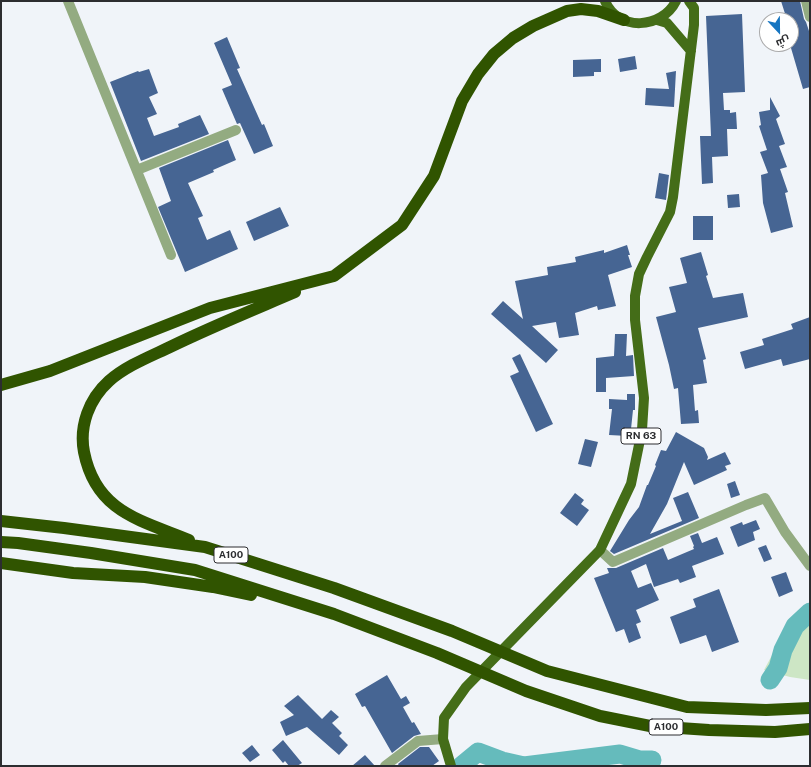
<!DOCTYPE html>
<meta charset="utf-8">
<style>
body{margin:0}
#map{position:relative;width:811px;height:767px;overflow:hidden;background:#f0f4f9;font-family:"Public Sans",Cairo,sans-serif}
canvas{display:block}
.frame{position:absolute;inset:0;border:2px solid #2c2d30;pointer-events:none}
.north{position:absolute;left:759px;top:12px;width:40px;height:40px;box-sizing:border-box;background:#fff;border:1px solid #ababac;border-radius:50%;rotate:158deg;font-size:11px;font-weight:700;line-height:16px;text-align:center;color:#2c2d30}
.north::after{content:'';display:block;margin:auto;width:14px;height:18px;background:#1575c1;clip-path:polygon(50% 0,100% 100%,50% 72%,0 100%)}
</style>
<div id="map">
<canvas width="811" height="767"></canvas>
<div class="frame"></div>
<div class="north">ش</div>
</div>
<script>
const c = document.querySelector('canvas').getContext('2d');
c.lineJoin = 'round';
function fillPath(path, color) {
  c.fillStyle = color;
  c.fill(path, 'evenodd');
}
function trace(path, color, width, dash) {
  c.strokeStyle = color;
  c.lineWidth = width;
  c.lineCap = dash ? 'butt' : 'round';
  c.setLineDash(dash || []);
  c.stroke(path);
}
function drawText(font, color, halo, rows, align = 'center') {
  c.font = font + ' "Public Sans",sans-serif';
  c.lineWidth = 4;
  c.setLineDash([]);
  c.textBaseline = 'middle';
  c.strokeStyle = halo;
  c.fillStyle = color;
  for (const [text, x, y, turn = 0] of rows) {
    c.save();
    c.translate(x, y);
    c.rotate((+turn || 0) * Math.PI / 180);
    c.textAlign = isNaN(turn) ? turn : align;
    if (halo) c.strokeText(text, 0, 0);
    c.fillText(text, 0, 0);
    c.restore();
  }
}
fillPath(new Path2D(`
 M810,607v73l-20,-3 -26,-7 21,-39z`), '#cde6c5');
trace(new Path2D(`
 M770,680l8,-12 5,-18 12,-24 15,-14
 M461,766l17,-14 24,9 22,5
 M524,766l96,-12 20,6h12`), '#65bbbc', 19);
fillPath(new Path2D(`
 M781,1h19l4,18 2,3 4,12v53l-7,2 -12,-41v-28h-4z
 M742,14l3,78 -22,1 1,17h6v3l6,-1 1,17h-10l1,27 -16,1 1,26 -11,1 -2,-48h11l-5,-120z
 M227,37l13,31 -3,1 25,56 2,-1 9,22 -19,8 -14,-31 -3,1 -15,-35 10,-4 -18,-42z
 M635,56l2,13 -17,3 -2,-13z
 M601,59v13h-7v4l-21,1v-17z
 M149,69l9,24 -9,4 8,17 -10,4 7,18 25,-9 -1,-3 22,-9 9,19 -68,27 -31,-79 28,-11 1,1z
 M676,71l-2,36 -29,-2 1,-17 23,1 -3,-16z
 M770,97l10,19 -4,3 9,25 -6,2 8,21 -7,2 8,23 -3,1 8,34 -22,6 -8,-30 -2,-28 7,-2 -8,-21 7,-2 -8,-24 2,-1 -2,-13 11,-2z
 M228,140l8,20 -23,10 1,2 -26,11 15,33 -5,2 9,22 23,-10 8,19 -53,23 -27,-65 13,-6 -12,-33z
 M659,173l10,2 -3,25 -11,-2z
 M739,194l1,13 -12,1 -1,-13z
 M280,207l9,19 -35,15 -8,-19z
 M693,216h20v24h-20z
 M627,245l3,10h-2l4,12 -24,8 8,31 -18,4 -1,-4 -22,7 4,22 -20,3 -3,-16 -24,4 26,24 -12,13 -55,-49 12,-13 20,18 -8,-38 33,-6 -1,-8 29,-5 -1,-5 29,-7v3z
 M701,252l7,23 -2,1 7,22 30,-5 5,24 -50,11 8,31 -3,1 4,23 -14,2 2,26 3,-1 1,13 -18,1 -3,-36 -4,1 -5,-24 -13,-48 20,-5 -7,-25 18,-4 -7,-25z
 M810,317v42l-27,7 -2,-7 -36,10 -5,-17 24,-7 -2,-6 31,-10 -2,-5z
 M615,334h12l-1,22 7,-1 1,21 -28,2v14h-10v-34l18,-2z
 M520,354l33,70 -17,8 -26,-56 9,-4 -7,-14z
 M627,394h8v16h-2l-2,19h-2l-1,7 -19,-1 3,-26h-3v-10l18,1z
 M676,432l28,16 4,9 -1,3 18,-8 6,12 -6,2 2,4 -33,15 -10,-23 -17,42 -17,30 32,-13 -9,-23 15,-6 11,26 -85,36 -4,-3 19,-31 10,-13 8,-22h1l8,-19 -1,-1 6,-15 5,1z
 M585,439l13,3 -7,25 -13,-3z
 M735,481l5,14 -9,3 -4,-14z
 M575,493l9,7 -3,4 8,6 -12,16 -17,-13z
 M756,520l4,9 -7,3 2,8 -17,7 -8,-20 12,-5 1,3z
 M698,533l4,10 15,-6 7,17 -32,12 4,11 -16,6 -2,-4 -24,8 -8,-23 -15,7 7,17 13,-5 8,17 -23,10 5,12 -5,2 5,14 -12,5 -5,-14 -8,3 -22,-54 15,-5 -2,-5h9l47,-20 5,12 26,-11 -1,-2 1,-1 -4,-10z
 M766,545l6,14 -8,3 -6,-14z
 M786,572l7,19 -14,6 -8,-20z
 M719,589l20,53 -27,10 -6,-17 -26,9 -10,-27 26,-10 -3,-8z
 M387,675l14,24 5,-3 4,7 -7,4 9,16 2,-1 7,12 -7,2 -22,17 -27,-47 -3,1 -7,-13z
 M298,695l24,24 9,-9 8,7 -7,6 10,10 -3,3 9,9 -9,10 -32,-28 -21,9 -6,-14 14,-7 -10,-9z
 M283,740l19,23 -5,3h-8l-4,-5 -2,2 -11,-13z
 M252,745l8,10 -10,7 -8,-9z
 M420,747h9l10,14 -7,5h-33l-1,-2z
 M365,755l10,11h-23z`), '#466593');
trace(new Path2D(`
 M68,1l103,254
 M806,1l4,16
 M137,170l99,-40
 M600,550l13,12 133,-57 19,-7 20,34 25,34
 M385,766l33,-25 25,-2`), '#93ab81', 10);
trace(new Path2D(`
 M605,1c13,31 57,28 71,0
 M657,20l10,3 24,28
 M451,766l-8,-27 1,-21 22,-31 134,-137 31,-66 11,-54 2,-32 -9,-78v-24l4,-22 8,-17 23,-45 3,-15 21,-172v-17l-5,-7`), '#446d18', 10);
trace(new Path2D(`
 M1,385l49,-14 160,-63 124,-32 68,-51 32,-49 28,-75 16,-27 16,-20 19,-16 20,-12 34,-15 14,-2 17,2 26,9
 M1,521l63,7 141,19 129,41 118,43 95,40 140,36 79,3 44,-2
 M189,540c-49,-20 -93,-28 -105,-88 -5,-26 5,-53 25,-71 17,-15 40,-24 61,-34 41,-20 83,-37 125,-55
 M1,542l17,1 73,10 104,17 139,44 103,39 89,38 74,25 50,10 59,4 66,2 35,-3
 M1,563l72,10 72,4 68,10 38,8`), '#305400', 12);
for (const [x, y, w] of [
 [641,436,40],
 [231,555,34],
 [666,727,34]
]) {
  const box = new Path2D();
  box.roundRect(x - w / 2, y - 8, w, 16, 3);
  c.fillStyle = '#fff';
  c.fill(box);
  trace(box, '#2c2d30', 1);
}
drawText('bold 10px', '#2c2d30', null, [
 ["RN 63",641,436],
 ["A100",231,555],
 ["A100",666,727]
]);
</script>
